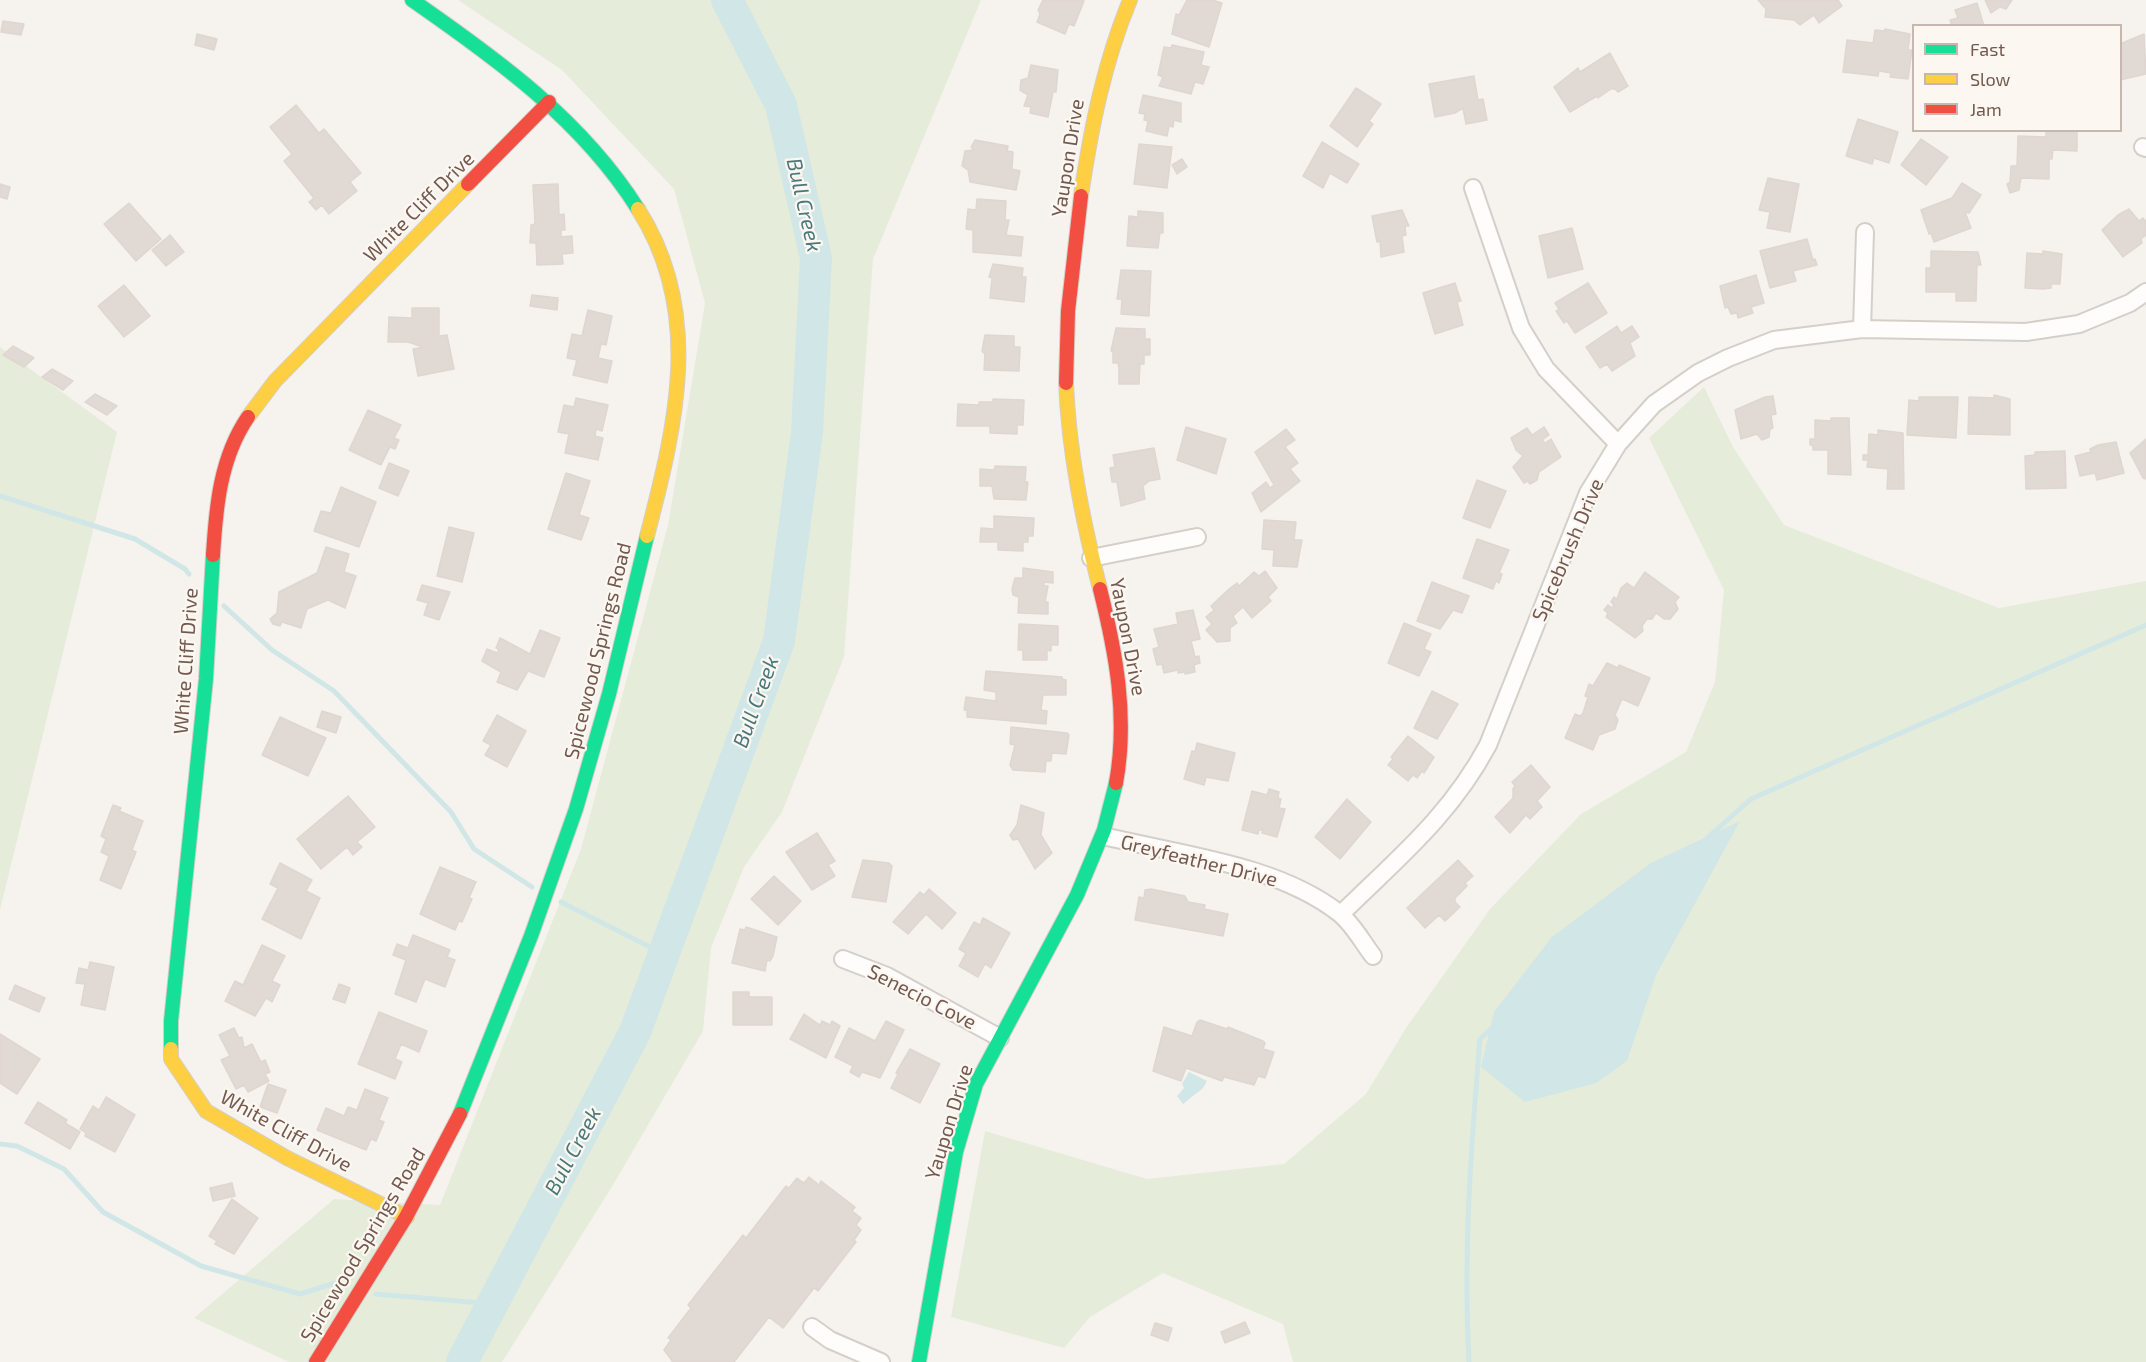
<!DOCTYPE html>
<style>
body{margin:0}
#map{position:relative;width:2146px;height:1362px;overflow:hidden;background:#f6f3ee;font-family:"Exo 2",sans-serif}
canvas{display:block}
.legend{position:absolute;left:1912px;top:24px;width:210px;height:108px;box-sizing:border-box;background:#fdf7f1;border:2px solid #c6b8b1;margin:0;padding:8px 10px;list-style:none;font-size:18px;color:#735a51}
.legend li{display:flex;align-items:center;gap:12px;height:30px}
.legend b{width:30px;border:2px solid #c6b8b1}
</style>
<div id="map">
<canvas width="2146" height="1362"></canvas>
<ul class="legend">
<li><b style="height:8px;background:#16e098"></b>Fast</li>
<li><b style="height:8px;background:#ffcf43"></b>Slow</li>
<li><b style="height:8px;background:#f24e42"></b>Jam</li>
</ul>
</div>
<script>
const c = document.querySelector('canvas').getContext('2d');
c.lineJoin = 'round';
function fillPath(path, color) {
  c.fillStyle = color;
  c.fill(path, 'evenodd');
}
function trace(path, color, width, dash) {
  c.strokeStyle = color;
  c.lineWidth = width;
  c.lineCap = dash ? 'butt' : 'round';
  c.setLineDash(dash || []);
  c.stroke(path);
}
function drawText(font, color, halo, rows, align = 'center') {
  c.font = font + ' "Exo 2",sans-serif';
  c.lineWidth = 4.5;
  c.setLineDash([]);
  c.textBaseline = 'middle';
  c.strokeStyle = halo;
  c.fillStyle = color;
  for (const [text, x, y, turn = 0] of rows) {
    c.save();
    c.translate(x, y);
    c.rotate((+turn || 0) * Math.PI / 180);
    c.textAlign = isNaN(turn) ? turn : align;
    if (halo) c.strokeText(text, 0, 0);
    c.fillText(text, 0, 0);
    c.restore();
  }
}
fillPath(new Path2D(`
 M458,0h523l-108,259 -29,398 -62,155 -38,55 -33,81 -8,83 -93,159 -108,172h-213l-95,-44 140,-119 106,6 141,-356 87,-324 37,-222 -31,-114 -112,-119z
 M0,347l117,85 -117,478z
 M1704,387l29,60 51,78 215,83 147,-27v781h-853l-10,-38 -120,-51 -73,44 -26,31 -113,-31 34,-186 162,48 137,-15 82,-70 40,-66 84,-119 91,-95 105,-62 29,-70 9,-92 -75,-152z`), '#e6ecda');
fillPath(new Path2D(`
 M1740,821l-84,154 -29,86 -31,22 -71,19 -44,-35 13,-55 58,-75 99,-74z
 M1189,1072l18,9 -4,7 -20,16 -6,-8 7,-8 -2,-4z`), '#d1e6e6');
trace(new Path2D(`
 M0,496l135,43 50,30 4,5
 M224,606l48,44 62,41 117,121 23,37 58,38
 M1707,838l44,-39 395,-174
 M561,902l103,52
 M0,1144l17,2 47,23 39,43 98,54 99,28 35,-11 11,3
 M376,1294l117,10
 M1469,1362c-6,-108 2,-216 11,-323l13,-12`), '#d1e6e6', 5);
trace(new Path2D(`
 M462,1362l173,-330 144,-391 28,-209 9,-174 -35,-153 -54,-105`), '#d1e6e6', 32);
const building = new Path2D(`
 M1043,0h38l3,1 -10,25 -5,-2 -4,10 -28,-12 3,-8 -2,-4z
 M1187,0h25l10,3 -13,44 -37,-13 4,-20 3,1z
 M1758,0h80l4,6 -23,17 -5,-8 -14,10 -6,-5 -29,-3 1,-8z
 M1985,0h27l-6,9 -6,-2 -9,6z
 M1977,3l7,23h-32l-2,-6 8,-2 -3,-8z
 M3,21l21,3 -3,11 -20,-3z
 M1885,29l25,5 -2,16h4l-4,29 -18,-2 1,-4 -12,-2 -1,5 -35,-4 4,-32 26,3 2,-13 10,1z
 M197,34l20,5 -3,11 -19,-5z
 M2144,34l2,40 -26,6v-36z
 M1172,45l32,7 -3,13 8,2 -6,17 -8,-2 -4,12 -32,-8 4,-9 -5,-2 6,-28 7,1z
 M1610,53l18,33 -10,6 -3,-3h-4l-13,9 -1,-2 -27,16 -16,-25 24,-19 2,4z
 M1031,65l27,5 -2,22h-3l-5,25 -18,-4 1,-6 -7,-1 4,-11 -8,-5 1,-10 7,-2z
 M1474,76l4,24 5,-1 4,21 -21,4 -3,-16 -8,5 -20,4 -6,-33z
 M1356,88l25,16 -12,17 4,3 -16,23 -27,-21z
 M1143,95l38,8v19l-7,-2 -1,7 -4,-1 -2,10 -21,-5 2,-10 -4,-1 1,-6 -6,-1z
 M296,105l23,28 5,-4 37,44 -11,9 7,9 -28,23 -7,-9 -6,5 -7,-8 5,-4 -30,-37 8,-7 -22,-27z
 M1858,119l40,13 -9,31 -15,-5 -2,6 -26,-8z
 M2046,130h31v21l-24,-1 -1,9h-3v20l-28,-1 -2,12 -9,3 -3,-9 3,-2 1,-16h6l1,-30 28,1z
 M1921,139l27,18 -22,28 -25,-20z
 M975,140l33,6 -1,5 6,1 -1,17 8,2 -4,19 -46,-8 -2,-12 -6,-4 3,-15 9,-1 -3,-3z
 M1322,142l37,22 -12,19 -17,-10 -7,15 -20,-12z
 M1139,144l33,3 -5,41 -33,-4z
 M1182,159l5,8 -10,7 -5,-9z
 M1768,178l31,6 -9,48 -23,-4 3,-16 -11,-2z
 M1962,183l19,12 -12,18 -4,-1 6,16 -37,14 -3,-9 -2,1 -8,-24 31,-12z
 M0,184l10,3 -3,12 -7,-2z
 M558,184l1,31 5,-1 1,16h-4v7l11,-1 1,17 -11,1 1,10 -26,1 -1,-22h-6l1,-18 4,-1 -2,-39z
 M977,199l29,2 -1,19h4l-3,15 17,2 -2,19 -48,-4v-22l-7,-1 2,-20 8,1z
 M129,203l32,36 -25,22 -32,-37z
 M2129,209l10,12 4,-3 3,4v13l-5,4 1,4 -19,14 -21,-27 16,-15z
 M1402,210l7,16h-4l1,9 -4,1 2,16 -23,5 -1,-16 -3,1 -5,-26z
 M1138,211l25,2v20h-3l-2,15 -31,-2 2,-30 9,1z
 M1572,228l11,41 -35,9 -9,-42z
 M170,235l14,17 -18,14 -14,-16z
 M1807,239l6,21 2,-1 2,6 -24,6 3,10 -26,7 -10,-37z
 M1931,251l47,1 3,13h-4l-1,36h-20v-9h-30v-24h5z
 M2043,251l19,3 -2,30h-9v4l-8,1 -18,-1 2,-35 16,1z
 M993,264l30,4 -1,9h4l-2,25 -34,-4 2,-20 -3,-1z
 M1121,270l30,1 -2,45 -28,-2 1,-15h-5z
 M1756,275l8,28 -13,4 2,6 -15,5 -1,-5 -6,1 -3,-7 -3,1 -5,-22z
 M1455,283l6,18 -4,1 6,23 -28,9 -12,-41z
 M1588,283l19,30 -32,20 -8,-12 -3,2 -8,-12 3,-2 -4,-6z
 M124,285l26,31 -26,21 -26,-31z
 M532,295l26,3 -1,12 -27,-4z
 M412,308h27v28l8,-1 7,34 -36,7 -5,-27 10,-2 -15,-5h-20l1,-25 23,1z
 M588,310l24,6 -6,29 -5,-1 -3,14 14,3 -5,22 -34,-8 4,-15 -10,-2 5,-24 10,2z
 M1617,326l4,7 11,-7 7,11 -9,6 5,13 -23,15 -5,-7 -7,4 -14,-21z
 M1116,328l29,1v10h5v16h-6v9h-4l-1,20h-20v-16l-1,-5h-5v-12h-2z
 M985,335l29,1v11h6l-1,24 -35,-1 1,-16 -3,-3z
 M13,346l21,12 -10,9 -21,-12z
 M52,369l21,12 -10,9 -21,-13z
 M95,394l22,12 -10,9 -22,-13z
 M1994,395l16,4v36l-42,-1 1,-37 25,1z
 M1773,396l3,18 -5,1 2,13 -3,1 -1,8 -7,3 -5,-6 -16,5 -6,-29 30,-13z
 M1919,397h39l-2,41 -49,-3 2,-35 10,1z
 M576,398l32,7 -6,26 -6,-2 -1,7 8,2 -5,22 -33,-7 4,-19 -11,-2 6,-27 10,2z
 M993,399l31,1 -1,25h-6v9l-27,-1v-7h-33l1,-22 21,1v-3h14z
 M368,410l33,15 -7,13 5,2 -4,9 -5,-2 -9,18 -32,-15z
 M1831,418h18l2,57 -23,-1v-24h-15v-5h-3v-6h5v-19l16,1z
 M1186,427l40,12 -10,35 -39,-14z
 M1544,427l5,8 -7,5 3,3 6,-4 10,18 -22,15 -2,8 -7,4 -2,-3 -4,2 -11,-16 10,-11 -7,-6 -5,-12 16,-10 5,7z
 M1286,429l9,11 -10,7 13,16 -8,6 10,12 -39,31 -9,-19 14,-11 4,6 4,-3 -19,-33z
 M1878,430l25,3 1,56h-17l1,-20 -21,-2 1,-7h-5v-5h5l1,-21 9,1z
 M2146,439v40l-3,-1 -13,-25z
 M2116,442l8,31 -27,7 -2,-7 -15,3 -5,-20 16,-4 -1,-3 8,-4z
 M1154,448l6,31 -11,2 -6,5 2,13 -24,7 -4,-24h-5l-2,-14 5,-1 -2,-12z
 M2065,451l1,37 -40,1 -1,-33 10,-1v-3z
 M389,463l20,8 -11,25 -19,-8z
 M995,466l31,1 -1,15h3l-2,18 -32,-1 -2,-13h-12v-17l14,1z
 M566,473l24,8 -11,34 10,3 -8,22 -33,-11z
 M1477,480l29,11 -16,37 -27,-10z
 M341,487l35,15 -17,45 -45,-16 7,-20 10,2z
 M994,516l40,2 -1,18h-5v6h-5v9l-25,-1v-8h-18l1,-14 13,1z
 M1264,520l32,2 -2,18h8l-5,27 -24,-1 1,-16 -12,-1z
 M449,527l25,6 -12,49 -25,-6z
 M1477,539l32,11 -10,23 3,1 -3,9 -3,-2 -3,8 -30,-11z
 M326,547l23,7 -5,18 12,4 -11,32 -17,-8 -21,9 -6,19 -19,-6 -2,4 -7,-2 -3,-5 7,-6 2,-21 38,-19z
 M1023,568l30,4v11l-9,-1v4h4l-3,16h3v12l-30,-1 1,-16 -6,-2 -1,-6 3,-11h8z
 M1265,571l12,17 -9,9 3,4 -19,17 -9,-11 -10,9 4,7 -7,5v13l-13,1 -11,-12 6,-6 -6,-7 8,-7 -3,-4 18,-17 8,-6 2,3 15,-14 5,4z
 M1645,572l34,25 -4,5 3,7 -8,10h-6l-8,-6 -4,6h-5l-5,7 1,5 -8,7 -29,-21 2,-4 -4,-3 4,-5 4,3 2,-3 -3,-3 3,-5 3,2 4,-11 6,-5 7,5z
 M1432,582l37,14 -7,17 -9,-3 -13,19 -23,-8z
 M422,585l28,7 -11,28 -15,-5 4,-12 -11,-3z
 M1193,610l7,29 -9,2 4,16 4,-1 1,7 -6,2 1,7 -10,2v-2l-7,1v-3l-14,3 -2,-9 -5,1 -4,-16 6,-2 -5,-18 24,-5 -2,-11z
 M1404,623l27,11 -7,15 7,3 -12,24 -31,-13z
 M1019,624l39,2v19h-7v6l-4,-1v10h-24v-10h-5z
 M540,630l20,8 -16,39 -16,-6 -11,19 -20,-8 4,-10 -19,-11 5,-12 10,4 2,-4 -3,-1 4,-10 30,16z
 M1607,663l11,5 1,-3 31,13 -12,28 -16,-7 -7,16 3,5 -3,9 -16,6 -6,15 -28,-12 10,-24 5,2 3,-3 5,-16 -3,-1 4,-12 4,2z
 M986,671l76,6v2l4,1v15h-23l-2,15 6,1 -1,13 -79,-7v-7h-3l2,-13 30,4v-9l-12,-2z
 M1432,691l26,13 -21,35 -23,-11z
 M322,711l19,6 -5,16 -19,-6z
 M497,715l29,16 -19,36 -22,-12 6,-10 -8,-4z
 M280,717l46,21 -18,38 -46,-21z
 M1011,727l56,6 2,2 -3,19 -14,-1 -1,8h-5l-1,11 -32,-2 -3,-5 5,-20 -5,-1z
 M1408,736l26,21 -10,16 -2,-2 -5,7 -4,-3 -5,6 -20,-16 5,-6 -2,-2z
 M1197,743l38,10 -7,28 -22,-4 -2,8 -20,-6 8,-28 3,1z
 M1531,765l19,22 -13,14 5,6 -12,12 -4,-4 -16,18 -15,-16 18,-19v-9l2,-3 -3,-4z
 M1269,789l10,3 -1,6 3,1 -2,9 6,1 -8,28 -15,-4 1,-3h-4l-1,4 -16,-4 10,-39 15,4z
 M348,796l27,31 -18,15 5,5 -9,8 -6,-8 -26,22 -24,-30z
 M1347,799l24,23 -31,37 -25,-22z
 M113,805l8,3 -2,3 24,10 -11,29 4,2 -15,37 -21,-9 9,-24 -8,-4 5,-13 -5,-3z
 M1021,805l23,8 -3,22 11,18 -17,16 -17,-30 -5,1 -3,-5 7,-10z
 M817,833l18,28 -7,4 7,11 -23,14 -26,-38z
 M863,860l26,3 3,3 -6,36 -34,-5z
 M1458,860l15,16 -8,7 2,3 -12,12v4l5,5 -15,14 -6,-6 -14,13 -18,-20z
 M280,863l32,17 -6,11 14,7 -19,41 -39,-20 16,-31 -8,-4z
 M440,867l36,15 -7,16 3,1 -10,23 -3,-1 -4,9 -35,-16z
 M774,876l27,25 -23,24 -27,-26z
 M929,889l27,24 -14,16 -16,-15 -18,20 -15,-12 27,-30 4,3z
 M1151,889l34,7 3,6 17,3 -1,4 24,5 -5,22 -88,-16 4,-23 5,1 1,-8z
 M983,918l27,15 -19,35 -6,-4 -7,13 -19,-11 7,-13 -7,-4 15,-27 6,3z
 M746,927l31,10 -4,19 -3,5 -3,-1 -2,11 -33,-8 8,-34 5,1z
 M413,935l37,15 -3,7 8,3 -10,27 -20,-8 -9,23 -21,-8 11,-34 -13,-5 4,-11 11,4z
 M262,945l23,11 -13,25 8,4 -8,17 -6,-4 -11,18 -30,-15 10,-20 8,4z
 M90,962l24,5 -9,43 -24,-5 4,-21 -9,-1 3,-15 9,2z
 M339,984l11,4 -5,15 -12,-4z
 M15,985l30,13 -6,14 -30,-13z
 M733,992h16v5h23v28h-39z
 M379,1012l48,19 -8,21 -18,-8 -6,15 7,3 -7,17 -37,-15z
 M804,1014l16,11 2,-4 8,4 2,-4 8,5 -14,32 -36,-19z
 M1200,1020l27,9 1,-2 35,14 2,2 -2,6 11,3 -9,26 -7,-2 -4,9 -30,-8 -2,4 -36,-13 -5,13 -28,-10 11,-44 28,9 5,-14z
 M886,1021l18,9 -24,48 -18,-6 -3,5 -9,-5 3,-6 -18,-9 14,-29 26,13z
 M234,1028l5,10 3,-1 2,11 8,-4 9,18 4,-2 5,12 -5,2 4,7 -21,11 -4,-7 -8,4 -15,-29 9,-4 -11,-21z
 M0,1034l40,25 -23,35 -17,-11z
 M910,1049l30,15 -20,39 -29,-15 7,-14 -2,-1z
 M268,1084l18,6 -9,23 -17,-6z
 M365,1089l23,9 -9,22 5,2 -8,19 -5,-2 -5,11 -49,-20 9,-22 18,8 4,-9 9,3z
 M106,1097l29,18 -20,37 -30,-16 1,-3 -6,-4 13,-23 6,4z
 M38,1102l29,18 -2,3 15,9 -10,17 -45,-26z
 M809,1177l10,8 2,-4 34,26 -3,4 9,7 -5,7 5,5 -7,10 2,2 -38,49 -4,-3 -31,40 -14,-11 -35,45h-61l-9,-12 7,-10 -3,-2 23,-30 -3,-3 55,-70 3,3 40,-52 3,2 8,-10 7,5z
 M232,1183l3,13 -22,5 -3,-13z
 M232,1199l26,19 -24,36 -19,-10 2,-3 -8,-5z
 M1245,1322l5,11 -25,10 -4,-11z
 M1155,1323l17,5 -4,13 -17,-6z`);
fillPath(building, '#e0d9d4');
trace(building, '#dfd6d1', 1.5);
const street = new Path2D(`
 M2143,147l3,1
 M1473,188l48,140 25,41 72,75
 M1862,329l3,-97
 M1091,558l106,-21
 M1104,836c76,19 172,28 235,77 14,11 24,30 34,43
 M1341,914c57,-56 109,-98 147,-169l100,-252 30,-49 36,-40 44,-31 30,-15 46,-18 88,-11 164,3 53,-8 51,-21 16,-11
 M843,959l44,17 113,62
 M812,1327l18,13 51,22`);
const fast = new Path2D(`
 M412,0c85,59 170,120 226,209
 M171,1049v-28l35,-342 7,-124
 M460,1114l71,-178 45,-127 33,-115 38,-158
 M919,1362l37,-210 20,-68 101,-189 27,-65 12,-47`);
const slow = new Path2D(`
 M1081,196c10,-68 23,-133 49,-196
 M638,209c66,103 38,216 9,327
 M1066,383c3,71 17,138 34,206
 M248,417l27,-36 193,-197
 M171,1049v10l35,52 81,47 120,59`);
const jam = new Path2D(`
 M468,184l81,-82
 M1066,383l2,-72 13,-115
 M213,555c3,-48 7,-97 35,-138
 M1100,589c16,64 28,128 16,194
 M316,1362l90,-145 54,-103`);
trace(street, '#d4cfc9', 20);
trace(fast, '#d4cfc9', 16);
trace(slow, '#d4cfc9', 16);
trace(jam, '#d4cfc9', 16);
trace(street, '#fefdfc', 16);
trace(fast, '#16e098', 14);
trace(slow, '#ffcf43', 14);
trace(jam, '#f24e42', 14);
drawText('20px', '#735a51', '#fdf7f1', [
 ["Yaupon Drive",1068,158,-81],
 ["White Cliff Drive",419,207,-45],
 ["Spicebrush Drive",1568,550,-67],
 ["Yaupon Drive",1128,637,79],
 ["Spicewood Springs Road",598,651,-76],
 ["White Cliff Drive",186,661,-86],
 ["Greyfeather Drive",1199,861,14],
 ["Senecio Cove",922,997,27],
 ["Yaupon Drive",949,1122,-73],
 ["White Cliff Drive",286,1131,29],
 ["Spicewood Springs Road",363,1245,-59]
]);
drawText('italic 21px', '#49787c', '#fdf7f1', [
 ["Bull Creek",804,205,77],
 ["Bull Creek",756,702,-70],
 ["Bull Creek",573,1151,-62]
]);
</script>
